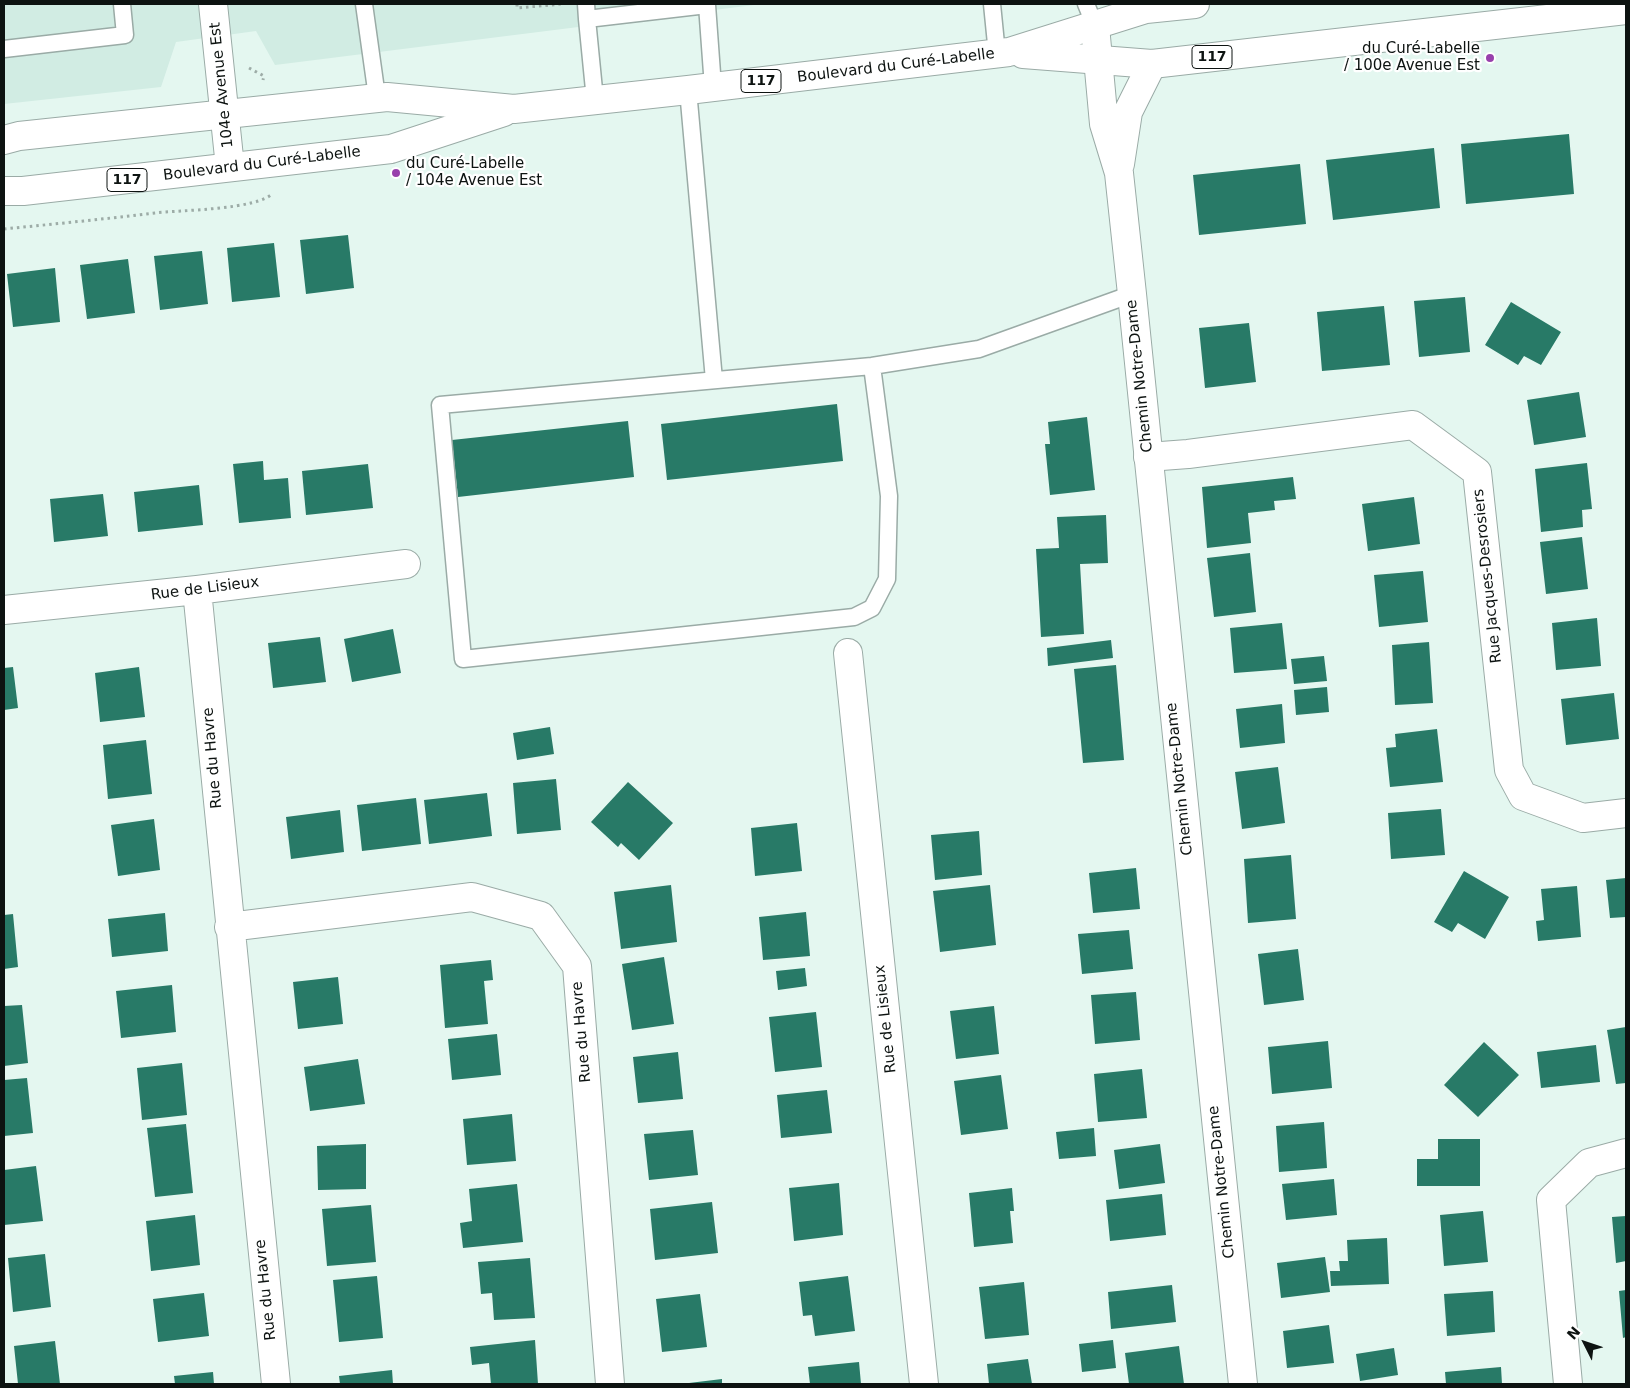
<!DOCTYPE html>
<meta charset="utf-8">
<style>
body{margin:0}
#map{position:relative;width:1630px;height:1388px;overflow:hidden;background:#e4f7f0;font-family:"DejaVu Sans",sans-serif}
canvas{display:block}
.frame{position:absolute;inset:0;border:5px solid #0d1311;pointer-events:none}
.north{position:absolute;left:1560px;top:1318px;width:50px;height:50px;-webkit-text-stroke:4px #fff;paint-order:stroke;rotate:311deg;font-size:14px;font-weight:700;line-height:20px;text-align:center;color:#0d1311}
.north::after{content:'';display:block;margin:auto;width:18px;height:22px;background:#0d1311;clip-path:polygon(50% 0,100% 100%,50% 72%,0 100%)}
</style>
<div id="map">
<canvas width="1630" height="1388"></canvas>
<div class="frame"></div>
<div class="north">N</div>
</div>
<script>
const c = document.querySelector('canvas').getContext('2d');
c.lineJoin = 'round';
function fillPath(path, color) {
  c.fillStyle = color;
  c.fill(path, 'evenodd');
}
function trace(path, color, width, dash) {
  c.strokeStyle = color;
  c.lineWidth = width;
  c.lineCap = dash ? 'butt' : 'round';
  c.setLineDash(dash || []);
  c.stroke(path);
}
function drawText(font, color, halo, rows, align = 'center') {
  c.font = font + ' "DejaVu Sans",sans-serif';
  c.lineWidth = 4.5;
  c.setLineDash([]);
  c.textBaseline = 'middle';
  c.strokeStyle = halo;
  c.fillStyle = color;
  for (const [text, x, y, turn = 0] of rows) {
    c.save();
    c.translate(x, y);
    c.rotate((+turn || 0) * Math.PI / 180);
    c.textAlign = isNaN(turn) ? turn : align;
    if (halo) c.strokeText(text, 0, 0);
    c.fillText(text, 0, 0);
    c.restore();
  }
}
fillPath(new Path2D(`
 M4,4h758l-487,61 -19,-34 -80,11 -15,45 -157,17z`), '#d1ece3');
fillPath(new Path2D(`
 M1569,134l5,60 -108,10 -5,-60z
 M1434,148l6,60 -107,12 -7,-60z
 M1300,164l6,60 -107,11 -6,-60z
 M348,235l6,53 -48,6 -6,-54z
 M274,243l6,54 -48,5 -5,-54z
 M202,251l6,53 -48,6 -6,-54z
 M128,259l7,54 -48,6 -7,-54z
 M55,268l5,54 -47,5 -6,-53z
 M1465,297l5,55 -51,5 -5,-56z
 M1511,302l50,30 -20,33 -17,-9 -6,9 -33,-20z
 M1384,306l6,59 -68,6 -5,-59z
 M1249,323l7,59 -51,6 -6,-60z
 M1579,392l7,45 -52,8 -7,-45z
 M837,404l6,57 -176,19 -6,-56z
 M1087,417l8,73 -45,5 -5,-51h5l-2,-22z
 M628,421l6,56 -176,20 -6,-57z
 M263,461l1,19 24,-2 3,40 -52,5 -6,-59z
 M1587,463l5,46 -10,1 1,17 -42,5 -6,-63z
 M368,464l5,44 -67,7 -4,-44z
 M1293,477l3,22 -22,2 1,9 -27,3 3,30 -44,5 -5,-61z
 M199,485l4,40 -65,7 -4,-40z
 M103,494l5,42 -54,6 -4,-43z
 M1414,497l6,47 -52,7 -6,-47z
 M1106,515l2,48 -28,1 4,70 -43,3 -5,-88 23,-1 -2,-31z
 M1582,537l6,52 -42,5 -6,-52z
 M1250,553l6,59 -42,5 -7,-59z
 M1423,571l5,51 -49,5 -5,-52z
 M1597,618l4,48 -45,4 -4,-47z
 M1282,623l5,46 -53,4 -4,-45z
 M393,629l8,44 -49,9 -8,-43z
 M320,637l6,45 -53,6 -5,-45z
 M1111,640l2,18 -65,8 -1,-18z
 M1429,642l4,61 -38,2 -3,-60z
 M1324,656l3,25 -33,3 -3,-25z
 M1116,665l8,95 -41,3 -9,-94z
 M13,667l5,41 -14,2v-42z
 M139,667l6,50 -45,5 -5,-49z
 M1327,687l2,25 -33,3 -2,-25z
 M1614,693l5,46 -53,6 -5,-46z
 M1282,704l3,39 -45,5 -4,-39z
 M550,727l4,27 -37,6 -4,-27z
 M1437,729l6,53 -53,5 -4,-39 10,-1 -1,-13z
 M146,740l6,54 -44,5 -5,-54z
 M1278,767l7,56 -43,6 -7,-57z
 M556,779l5,51 -44,4 -4,-51z
 M628,782l45,41 -34,37 -18,-17 -3,4 -27,-25z
 M487,793l5,43 -63,8 -5,-44z
 M416,798l5,46 -59,7 -5,-46z
 M1441,809l4,46 -54,4 -3,-46z
 M340,810l4,42 -53,7 -5,-42z
 M154,819l6,51 -42,6 -7,-51z
 M797,823l5,48 -47,5 -4,-48z
 M979,831l3,44 -47,5 -4,-45z
 M1291,855l5,64 -48,4 -4,-64z
 M1136,868l4,41 -47,4 -4,-40z
 M1464,871l45,26 -24,42 -27,-16 -6,9 -18,-10z
 M1626,878v39l-16,1 -4,-38z
 M671,885l6,57 -56,7 -7,-57z
 M990,885l6,60 -56,7 -7,-61z
 M1577,886l4,51 -43,4 -2,-20 8,-1 -3,-31z
 M806,912l4,44 -47,4 -4,-43z
 M165,913l3,38 -56,6 -4,-38z
 M13,914l5,53 -14,2v-54z
 M1129,930l4,39 -51,5 -4,-40z
 M1298,949l6,51 -40,5 -6,-51z
 M664,957l10,67 -42,6 -10,-66z
 M491,960l2,20 -9,1 4,43 -43,4 -5,-63z
 M805,968l2,18 -29,4 -2,-19z
 M338,977l5,47 -45,5 -5,-47z
 M172,985l4,47 -55,6 -5,-47z
 M1136,992l4,48 -45,4 -4,-49z
 M22,1005l6,58 -24,3v-60z
 M994,1006l5,48 -43,5 -6,-48z
 M816,1012l6,55 -47,5 -6,-55z
 M1626,1027v56l-10,1 -9,-54z
 M497,1034l4,41 -49,5 -4,-41z
 M1328,1041l4,47 -60,6 -4,-47z
 M1484,1042l35,33 -41,42 -34,-32z
 M1596,1045l4,37 -59,6 -4,-36z
 M678,1052l5,47 -45,4 -5,-46z
 M358,1059l7,45 -55,7 -6,-44z
 M182,1063l5,52 -45,5 -5,-52z
 M1142,1069l5,49 -49,4 -4,-48z
 M1001,1075l7,54 -47,6 -7,-54z
 M27,1078l6,55 -29,3v-56z
 M827,1090l5,43 -51,5 -4,-43z
 M512,1114l4,47 -49,4 -4,-46z
 M1324,1122l3,46 -48,4 -3,-46z
 M186,1124l7,69 -38,4 -8,-69z
 M1094,1128l2,28 -37,3 -3,-27z
 M693,1130l5,45 -49,5 -5,-46z
 M1438,1139h42v47h-63v-27h21z
 M366,1144v45l-48,1 -1,-44z
 M1160,1144l5,39 -46,6 -5,-39z
 M36,1166l7,55 -39,4v-55z
 M1334,1179l3,36 -51,5 -4,-36z
 M839,1183l4,52 -49,6 -5,-53z
 M517,1184l6,58 -60,6 -3,-25 12,-2 -3,-32z
 M1012,1188l2,23h-4l3,32 -39,4 -5,-54z
 M1162,1194l4,41 -56,6 -4,-41z
 M712,1202l6,51 -63,7 -5,-51z
 M371,1205l5,57 -49,4 -5,-57z
 M1483,1211l5,51 -44,4 -4,-51z
 M195,1215l5,50 -49,6 -5,-50z
 M1626,1216v45l-10,2 -4,-46z
 M1387,1238l2,46 -58,2 -1,-15h10l-1,-10h9l-1,-21z
 M45,1254l6,53 -38,5 -5,-54z
 M1325,1257l5,35 -49,6 -4,-35z
 M530,1258l5,60 -41,2 -2,-27 -11,1 -3,-32z
 M377,1276l6,62 -44,4 -6,-62z
 M848,1276l7,55 -40,5 -3,-21 -9,1 -4,-34z
 M1024,1282l5,53 -44,4 -6,-52z
 M1172,1285l4,37 -65,7 -3,-37z
 M1626,1290v47l-3,1 -4,-47z
 M1493,1291l2,41 -48,4 -3,-42z
 M204,1293l5,43 -51,6 -5,-43z
 M700,1294l7,53 -45,5 -6,-53z
 M1329,1325l5,38 -47,5 -4,-37z
 M535,1340l3,44h-47l-2,-21 -17,2 -2,-18z
 M1113,1340l3,28 -34,4 -3,-28z
 M55,1341l5,43h-42l-4,-38z
 M1179,1346l5,38h-55l-4,-31z
 M1394,1348l4,27 -38,6 -4,-27z
 M1028,1359l4,25h-43l-2,-20z
 M859,1362l2,22h-51l-2,-17z
 M1501,1367l1,17h-56l-1,-12z
 M392,1370l1,14h-53l-1,-8z
 M213,1372l1,12h-39l-1,-8z
 M722,1379v5h-33v-1z`), '#287a67');
const lane = new Path2D(`
 M364,4l13,93
 M586,4l1,15
 M992,4l5,50
 M1086,4l9,22
 M4,49l121,-14 -3,-31
 M688,90l26,290
 M595,100l-8,-81 120,-14 6,82
 M872,366l17,130 -2,83 -15,29 -18,9 -391,42 -23,-254 432,-39 107,-17 153,-55`);
const street = new Path2D(`
 M213,4l17,163
 M1148,457l40,-3 225,-29 64,47 32,298 14,26 60,22 43,-5
 M197,590l79,794
 M4,610l193,-20 209,-26
 M848,653l76,731
 M229,927l243,-30 69,19 36,50 33,418
 M1568,1384l-17,-184 38,-37 37,-10`);
const secondary = new Path2D(`
 M1095,26l9,98 15,49 13,121 111,1090
 M1120,164l8,-52 24,-48`);
const primary = new Path2D(`
 M1023,54l129,10 474,-54
 M4,140l15,-4 368,-39 127,12 174,-19 321,-38 137,-43 49,-5
 M4,191h19l368,-42 113,-37`);
trace(lane, '#9aaba6', 19);
trace(street, '#9aaba6', 30);
trace(secondary, '#9aaba6', 30);
trace(primary, '#9aaba6', 30);
trace(new Path2D(`
 M517,4v4l45,-4
 M249,68l15,8 -1,4
 M4,229c50,-5 101,-10 151,-16 24,-3 103,-3 118,-20`), '#9daca7', 3, [2.5, 4]);
trace(lane, '#fff', 16);
trace(street, '#fff', 28);
trace(secondary, '#fff', 28);
trace(primary, '#fff', 28);
for (const [x, y, r, color] of [
 [1490,58,5,"#9840ac"],
 [396,173,5,"#9840ac"]
]) {
  const dot = new Path2D();
  dot.arc(x, y, r, 0, 2 * Math.PI);
  c.fillStyle = color;
  c.fill(dot);
  trace(dot, '#fff', 2);
}
for (const [x, y, w] of [
 [1212,57,40],
 [761,81,40],
 [127,180,40]
]) {
  const box = new Path2D();
  box.roundRect(x - w / 2, y - 11.5, w, 23, 4);
  c.fillStyle = '#fff';
  c.fill(box);
  trace(box, '#0d1311', 1);
}
drawText('bold 14px', '#0d1311', null, [
 ["117",1212,57],
 ["117",761,81],
 ["117",127,180]
]);
drawText('15px', '#0d1311', '#fff', [
 ["du Curé-Labelle",1480,49],
 ["/ 100e Avenue Est",1480,66],
 ["du Curé-Labelle",406,164,"left"],
 ["/ 104e Avenue Est",406,181,"left"]
], 'right');
drawText('15px', '#0d1311', '#fff', [
 ["Boulevard du Curé-Labelle",896,66,-7],
 ["104e Avenue Est",222,85,-96],
 ["Boulevard du Curé-Labelle",262,164,-7],
 ["Chemin Notre-Dame",1140,376,-96],
 ["Rue Jacques-Desrosiers",1488,576,-96],
 ["Rue de Lisieux",205,589,-7],
 ["Rue du Havre",213,758,-95],
 ["Chemin Notre-Dame",1180,779,-96],
 ["Rue de Lisieux",886,1019,-96],
 ["Rue du Havre",582,1032,-95],
 ["Chemin Notre-Dame",1222,1182,-96],
 ["Rue du Havre",266,1290,-96]
]);
</script>
